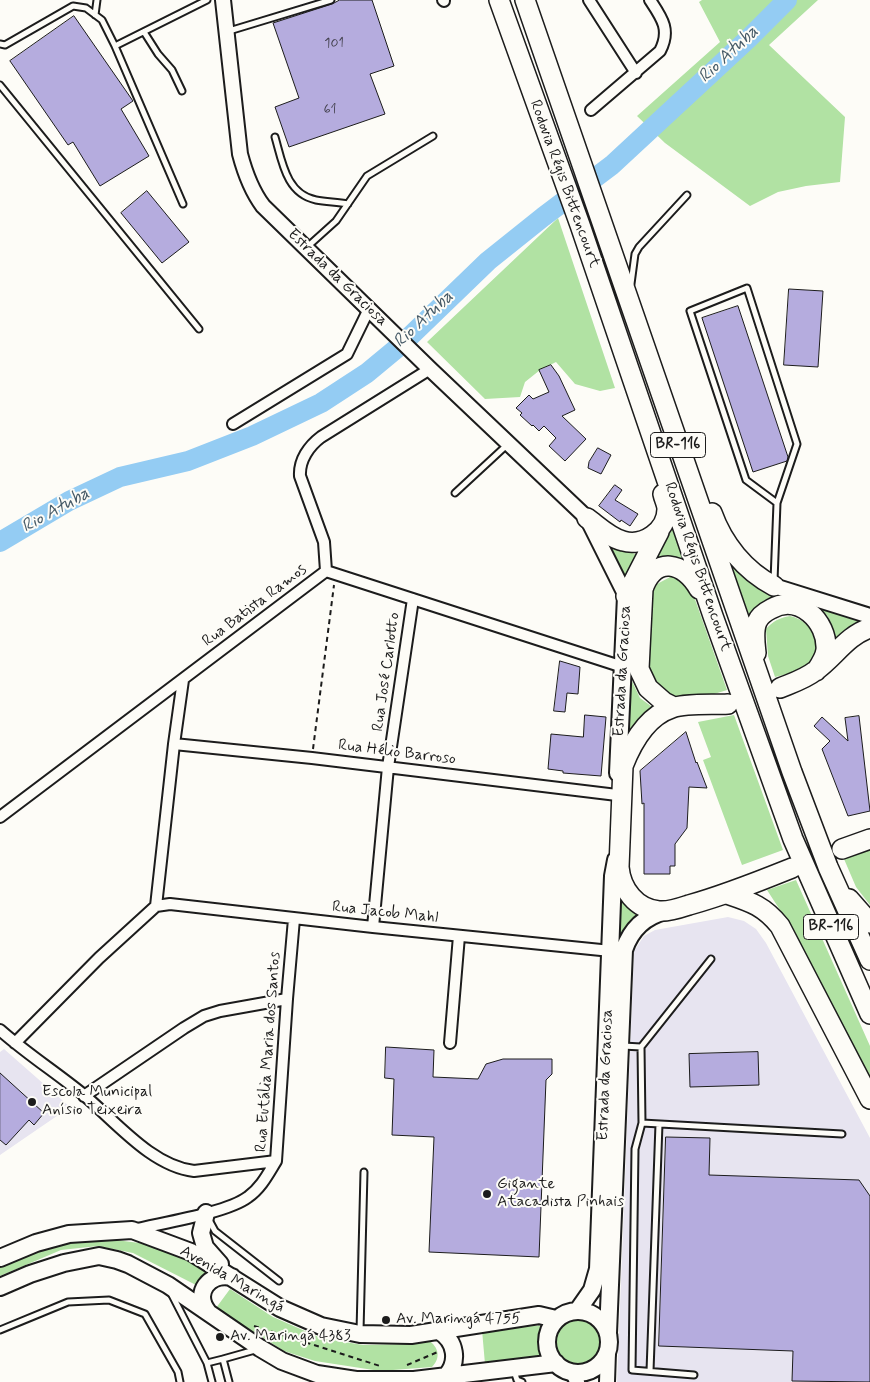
<!DOCTYPE html>
<meta charset="utf-8">
<style>
body{margin:0}
canvas{display:block;background:#fdfcf7}
</style>
<canvas width="870" height="1382"></canvas>
<script>
const c = document.querySelector('canvas').getContext('2d');
c.lineJoin = 'round';
function fillPath(path, color) {
  c.fillStyle = color;
  c.fill(path, 'evenodd');
}
function trace(path, color, width, dash) {
  c.strokeStyle = color;
  c.lineWidth = width;
  c.lineCap = dash ? 'butt' : 'round';
  c.setLineDash(dash || []);
  c.stroke(path);
}
function drawText(font, color, halo, rows, align = 'center') {
  c.font = font + ' Mynerve,sans-serif';
  c.lineWidth = 4;
  c.setLineDash([]);
  c.textBaseline = 'middle';
  c.strokeStyle = halo;
  c.fillStyle = color;
  for (const [text, x, y, turn = 0] of rows) {
    c.save();
    c.translate(x, y);
    c.rotate((+turn || 0) * Math.PI / 180);
    c.textAlign = isNaN(turn) ? turn : align;
    if (halo) c.strokeText(text, 0, 0);
    c.fillText(text, 0, 0);
    c.restore();
  }
}
fillPath(new Path2D(`
 M728,917l16,4 12,8 10,14 104,195v244h-253l17,-431 10,-15 11,-6z
 M4,1049l66,58 -70,48v-103z`), '#e7e4f0');
fillPath(new Path2D(`
 M702,0h116l-49,45 76,72 -5,65 -34,4 -28,6 -28,14 -85,-63 -28,-27 83,-74 -21,-40z
 M558,218l57,170 -15,3 -25,-7 -19,-22 -16,8 -15,12 -5,15 -35,2 -58,-57z
 M675,525l14,40 -34,-7z
 M609,545l29,10 -11,23 -4,1 -15,-32z
 M727,557l61,40c-20,1 -28,5 -37,23z
 M672,576l10,3 9,9 36,102c-27,9 -67,19 -79,-18 -2,-6 0,-16 1,-22 1,-20 2,-39 4,-58l4,-8z
 M810,603l50,17 -27,28c-2,-24 2,-33 -23,-44z
 M790,616c21,5 29,23 24,44l-18,12 -21,5 -7,-21 -2,-27c7,-8 13,-11 24,-13z
 M630,677l10,21 15,11 -29,37z
 M734,715l49,135 -41,15 -39,-105 8,-3 -13,-35z
 M870,848v57l-14,-18 -12,-28z
 M796,880l74,166v38l-77,-154 -26,-40z
 M622,901l9,7 11,5 -19,18 -7,16 5,-45z
 M108,1239l47,6 35,11 20,14 -14,15 -63,-32 -35,-7 -37,4 -61,26v-11l39,-16 33,-8z
 M230,1289l43,28 48,21 42,7 52,-1 13,-4c11,7 13,18 4,27l-52,4 -65,-10 -31,-10 -68,-43z
 M554 1342a24 24 0 1 1 48 0a24 24 0 1 1-48 0Z
 M545,1325c-8,11 -8,21 -1,32l-59,7 -3,-34z`), '#b1e2a3');
trace(new Path2D(`
 M0,542l69,-41 51,-24 68,-16 64,-25 69,-33 46,-30 35,-29 86,-83 55,-44 69,-52 136,-126 39,-39`), '#94ccf3', 20);
const building = new Path2D(`
 M340,0h32l22,66 -24,8 15,40 -96,33 -14,-40 24,-9 -26,-75 59,-19z
 M74,16l59,85 -12,8 28,47 -49,30 -27,-44 -5,3 -58,-84z
 M147,191l42,51 -27,21 -41,-50z
 M789,289l34,2 -5,76 -34,-2z
 M738,306l50,151 -1,4 -34,11 -51,-154z
 M551,365l8,11 16,34 -13,6 24,23 -21,22 -16,-15 7,-8 -12,-12 -5,5 -6,-6 -1,1 -12,-11 2,-2 -6,-5 13,-13 4,4 16,-7 -10,-22z
 M598,448l13,7 -10,19 -13,-6 1,-6z
 M615,485l7,5 -7,10 23,14 -8,12 -9,-6 -1,2 -21,-16z
 M560,661l20,6 -2,27 -11,-1 -2,19 -11,-1z
 M585,715l21,2 -5,59 -38,-3v-2l-15,-2 3,-35 32,3z
 M859,716l11,95 -22,5 -26,-67 8,-8 -16,-15 8,-9 26,24 -3,-23z
 M686,732l10,31 1,-1 10,26 -18,-1 -2,41 -12,16v22h-5v8h-26v-71l-2,1 -2,-33z
 M386,1047l48,3 -1,27 45,2 8,-15 17,-5h49v15l-6,6 -7,177 -110,-5 5,-115 -42,-2 2,-56 -9,-1z
 M758,1052l1,33 -69,2 -1,-33z
 M0,1073l44,40 -10,12 -5,-5 -23,25 -6,-5z
 M666,1137l44,1 -1,37 150,5 11,16v186l-78,-1 1,-30 -134,-5z`);
fillPath(building, '#b5acde');
trace(building, '#1c1c1c', 1);
const lane = new Path2D(`
 M95,15l2,-15
 M229,31l102,-31
 M144,32l14,22 14,16 10,21
 M0,44l5,1 68,-39 13,2 16,12 13,26 68,158
 M115,46l92,-46
 M0,85l199,244
 M275,137c7,24 11,57 41,63 11,2 21,2 32,4
 M306,248l30,-27 31,-45 66,-40
 M631,284l4,-30 4,-7 48,-52
 M455,493l53,-49
 M774,581l3,-78 20,-59 -50,-156 -57,23 56,169 31,23
 M623,1046l18,1 70,-88
 M641,1047l1,76 -7,26 -3,221 62,5
 M642,1123l200,11
 M209,1220l6,11 64,50
 M172,1295l35,68 5,19
 M0,1330l68,-28 41,-2 36,14 33,58 2,10
 M360,1331l4,-159
 M207,1363l16,-4
 M514,1371l3,9 5,2
 M650,1371l9,-247
 M229,1382l-6,-23 32,-9`);
const street = new Path2D(`
 M443,0l1,1
 M589,0l47,73
 M591,110l69,-59c11,-21 2,-33 -10,-51
 M233,424l114,-70 22,-45
 M326,571l-2,-29 -24,-66c-1,-16 9,-30 21,-39l109,-68
 M174,744l138,14 305,37
 M0,817l326,-246 297,96
 M156,906l14,-2 203,23 238,24
 M373,927l15,-160 25,-168
 M0,1030c27,24 57,43 85,66 32,27 67,70 109,75l82,-10
 M15,1043l84,-85 57,-52 18,-162 9,-64
 M450,1043l9,-107
 M84,1096l100,-68 20,-12 16,-5 67,-12
 M133,1230c28,-7 94,-17 115,-33 13,-9 20,-23 28,-36l11,-162 7,-80`);
const secondary = new Path2D(`
 M223,0l17,154c5,19 11,36 23,52l167,163 157,149 39,78
 M774,586l96,30
 M573,1372l4,10
 M607,1382l1,-30`);
const primary = new Path2D(`
 M618,773l8,-177
 M206,1213l-5,20 4,14 15,17
 M0,1258l36,-15 33,-9 63,-4 59,22 89,56 41,18 39,8 51,1 128,-20 17,4
 M0,1287l30,-13 34,-11 35,-7 18,4 11,4 40,21 92,63 22,13 35,13 39,6h58l142,-17
 M578,1310l14,-20 6,-21 15,-393 3,-16
 M547 1342a31 31 0 1 1 62 0a31 31 0 1 1-62 0Z
 M208,1312c-15,-19 1,-40 24,-35
 M439,1331c17,10 20,31 7,45
 M608,1333l16,-383c7,-21 21,-34 42,-39`);
const highway = new Path2D(`
 M499,0l81,225 133,391 80,223 77,175
 M525,0l267,772 36,95 42,93
 M712,513c11,31 33,58 62,73
 M587,518c11,8 23,20 36,23 20,6 44,-10 44,-32 0,-5 -3,-10 -4,-15
 M626,596l33,-64
 M756,653c-1,-10 -3,-22 1,-31 2,-5 8,-10 14,-13 27,-16 57,12 55,41 -1,8 -6,15 -10,21
 M780,688c12,-5 25,-9 35,-17 19,-13 32,-36 55,-43
 M728,704c-15,1 -43,-1 -56,4 -25,8 -40,35 -49,58l-4,101c2,22 17,42 40,44 10,1 21,-3 30,-6 36,-10 68,-23 103,-37
 M674,707l-10,-5 -16,-14 -9,-19 4,-80c12,-34 41,-27 56,0
 M842,849l28,-10
 M727,894c24,8 37,12 53,32l90,173
 M849,899l21,24`);
trace(lane, '#1c1c1c', 9);
trace(street, '#1c1c1c', 14);
trace(secondary, '#1c1c1c', 18);
trace(primary, '#1c1c1c', 20);
trace(highway, '#1c1c1c', 22);
trace(new Path2D(`
 M313,749l21,-164
 M254,1326l126,40
 M407,1365l33,-14`), '#1c1c1c', 2, [5, 4]);
trace(lane, '#fdfcf7', 5);
trace(street, '#fdfcf7', 10);
trace(secondary, '#fdfcf7', 14);
trace(primary, '#fdfcf7', 16);
trace(highway, '#fdfcf7', 19);
for (const [x, y, r, color] of [
 [32,1102,5,"#1c1c1c"],
 [487,1194,5,"#1c1c1c"],
 [386,1320,5,"#1c1c1c"],
 [220,1337,5,"#1c1c1c"]
]) {
  const dot = new Path2D();
  dot.arc(x, y, r, 0, 2 * Math.PI);
  c.fillStyle = color;
  c.fill(dot);
  trace(dot, '#fdfcf7', 2);
}
drawText('14px', '#42404c', null, [
 ["101",334,44],
 ["61",330,110]
]);
for (const [x, y, w] of [
 [678,445,55],
 [831,927,55]
]) {
  const box = new Path2D();
  box.roundRect(x - w / 2, y - 12.5, w, 25, 4);
  c.fillStyle = '#fdfcf7';
  c.fill(box);
  trace(box, '#1c1c1c', 1);
}
drawText('bold 15px', '#1c1c1c', null, [
 ["BR-116",678,445],
 ["BR-116",831,927]
]);
drawText('16px', '#1c1c1c', '#fdfcf7', [
 ["Rodovia Régis Bittencourt",564,184,70],
 ["Estrada da Graciosa",337,278,44],
 ["Rodovia Régis Bittencourt",697,567,71],
 ["Rua Batista Ramos",255,606,-37],
 ["Estrada da Graciosa",623,671,-87],
 ["Rua José Carlotto",387,672,-82],
 ["Rua Hélio Barroso",397,753,7],
 ["Rua Jacob Mahl",385,913,6],
 ["Rua Eutália Maria dos Santos",269,1052,-86],
 ["Estrada da Graciosa",606,1075,-88],
 ["Avenida Maringá",232,1280,30]
]);
drawText('16px', '#1c1c1c', '#fdfcf7', [
 ["Escola Municipal",42,1093],
 ["Anísio Teixeira",42,1111],
 ["Gigante",497,1185],
 ["Atacadista Pinhais",497,1203],
 ["Av. Maringá 4755",396,1320],
 ["Av. Maringá 4383",230,1337]
], 'left');
drawText('italic 18px', '#465a67', '#fdfcf7', [
 ["Rio Atuba",729,55,-43],
 ["Rio Atuba",424,320,-43],
 ["Rio Atuba",56,511,-29]
]);
</script>
